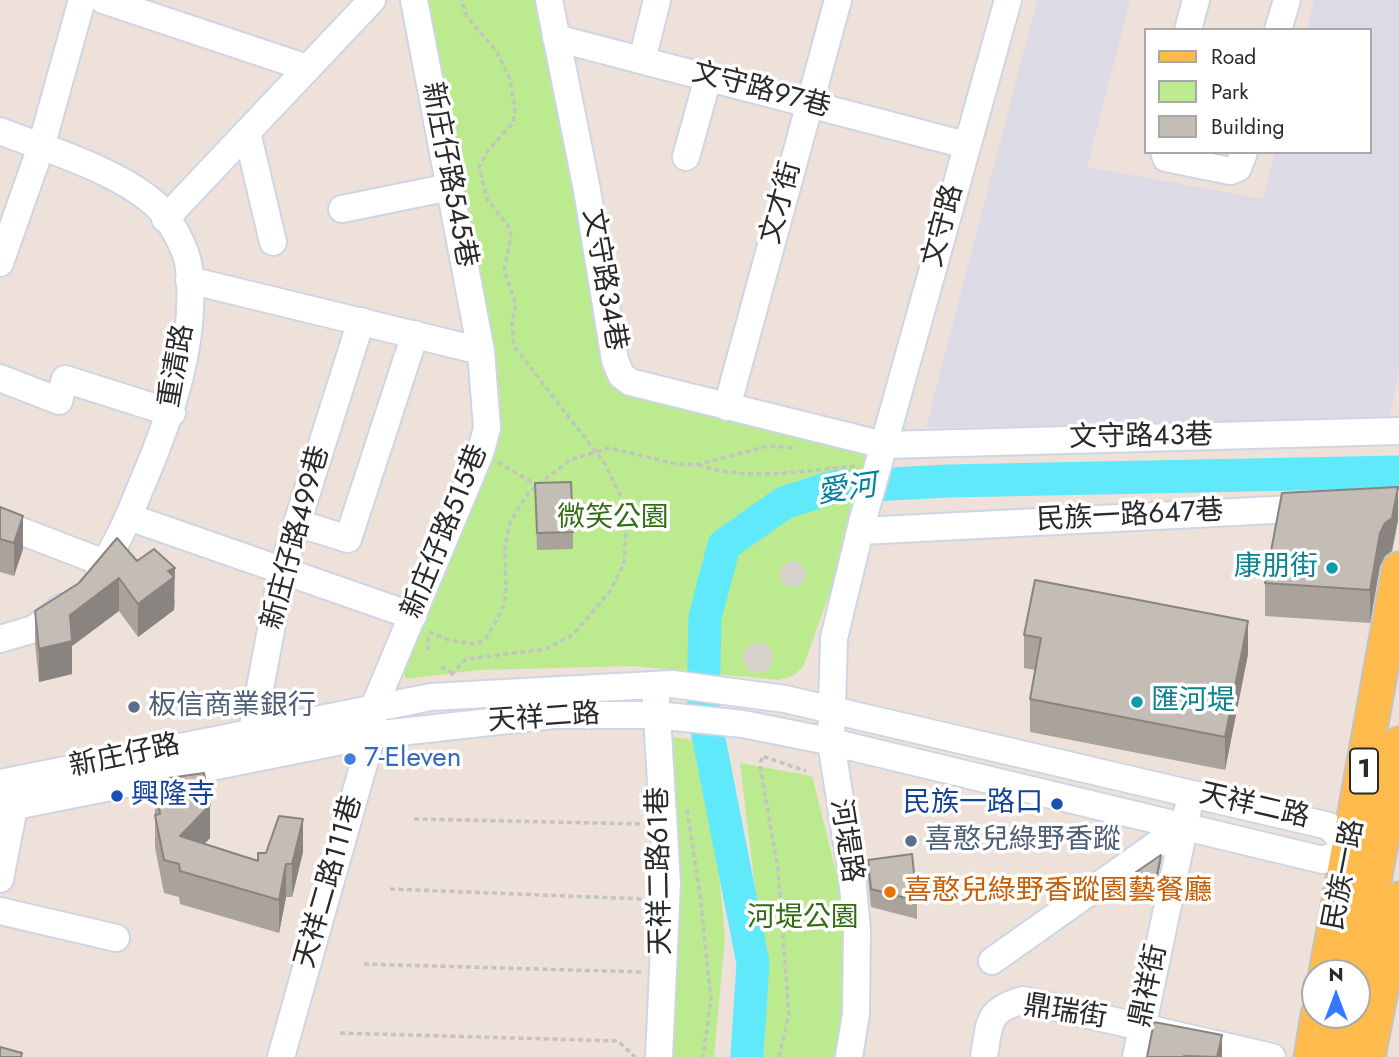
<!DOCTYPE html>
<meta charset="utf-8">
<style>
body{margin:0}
#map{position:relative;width:1399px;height:1057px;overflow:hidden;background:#ede1d9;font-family:Jost,sans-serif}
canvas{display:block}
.legend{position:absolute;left:1144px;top:28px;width:228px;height:126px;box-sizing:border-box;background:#fff;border:2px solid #a9a9a9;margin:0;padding:9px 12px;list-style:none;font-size:21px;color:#292929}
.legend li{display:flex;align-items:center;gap:14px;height:35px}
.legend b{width:35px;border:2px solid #a9a9a9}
.north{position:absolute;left:1301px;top:959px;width:70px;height:70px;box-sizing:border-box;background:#fff;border:2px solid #a9a9a9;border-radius:50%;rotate:0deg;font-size:19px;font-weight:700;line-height:28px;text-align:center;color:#292929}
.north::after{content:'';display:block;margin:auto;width:24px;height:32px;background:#3478ff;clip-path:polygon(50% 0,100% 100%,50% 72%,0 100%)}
</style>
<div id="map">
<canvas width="1399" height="1057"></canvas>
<ul class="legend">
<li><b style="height:9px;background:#ffba4c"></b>Road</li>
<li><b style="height:19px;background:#bcea8f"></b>Park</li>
<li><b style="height:19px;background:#c4bdb5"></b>Building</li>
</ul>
<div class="north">N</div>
</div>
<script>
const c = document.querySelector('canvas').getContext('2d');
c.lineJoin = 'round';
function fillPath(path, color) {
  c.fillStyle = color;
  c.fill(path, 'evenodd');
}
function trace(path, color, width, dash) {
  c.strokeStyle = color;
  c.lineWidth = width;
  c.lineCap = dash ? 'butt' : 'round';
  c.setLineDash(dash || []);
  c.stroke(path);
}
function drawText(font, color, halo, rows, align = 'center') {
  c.font = font + ' Jost,"Noto Sans TC",sans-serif';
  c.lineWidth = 7;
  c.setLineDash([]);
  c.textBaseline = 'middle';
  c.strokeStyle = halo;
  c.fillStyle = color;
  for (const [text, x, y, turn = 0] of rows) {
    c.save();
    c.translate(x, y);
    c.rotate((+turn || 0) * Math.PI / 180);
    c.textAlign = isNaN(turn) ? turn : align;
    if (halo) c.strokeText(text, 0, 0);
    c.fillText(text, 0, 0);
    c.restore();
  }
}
fillPath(new Path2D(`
 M1037,0h93l-43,167 176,32 12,-47h94v-122h-62l7,-30h85v368l-11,56 -462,3z`), '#dcdae4');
fillPath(new Path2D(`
 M414,0h136l75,370 259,73 -81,224 -10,9 -14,4 -146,-14 -154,4 -73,9 -4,-8 85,-243z
 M672,737l38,5 -3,9 18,186 -11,120h-46l8,-165z
 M740,763l72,13 34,136 2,77 -7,68h-77l3,-70z`), '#bcea8f');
fillPath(new Path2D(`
 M780 574a13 13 0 1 1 26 0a13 13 0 1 1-26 0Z
 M743 658a15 15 0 1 1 30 0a15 15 0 1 1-30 0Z`), '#d8d2cc');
trace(new Path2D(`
 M747,1057l6,-94 -50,-254 2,-92 19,-72 60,-42 49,-16 115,-6 451,-9`), '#5fe9fb', 33);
const minor = new Path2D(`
 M103,0l204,68
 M549,0l38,190 28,170 6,15 9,7 254,63 515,-14
 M1188,30l8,-30
 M1278,30l9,-30
 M556,38l410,107
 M642,60l15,-60
 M0,131c49,19 114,38 154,72 14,12 33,46 35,65 8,75 -18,148 -47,216 -12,29 -24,61 -43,85
 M247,132l26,110
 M1164,152l2,6 64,13 8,-3 6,-16
 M686,157l22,-79
 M342,209l108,-22
 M165,219l207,-219
 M0,263l41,-116 41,-147
 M189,280l292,71
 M0,378l59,23 6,-22 107,34
 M727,407l111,-407
 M129,517l284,99
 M0,523l104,40
 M297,523l51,16 67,-205
 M861,531l452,-23
 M0,639l34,-10 29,-22
 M656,699l11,184 -8,174
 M256,745l-4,-14 30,-160 79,-250
 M0,783l431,-86 241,-13 113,15 544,127 21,23
 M0,809l372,-74 182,-20h102l87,9 80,16 500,120 27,-11
 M0,879l17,-87
 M0,911l116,27
 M992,961l192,-136
 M281,1057l91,-322 2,-28 107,-256 6,-23 -6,-77 -67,-351
 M849,1057l7,-43 1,-84 -5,-55 -21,-133 3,-104 28,-115 146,-523
 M984,1057c6,-35 2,-46 39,-57l249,57
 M1136,1057l52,-248`);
const major = new Path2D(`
 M1326,973l73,-404
 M1357,975l42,-231
 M1311,1057l7,-42
 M1341,1057l8,-42
 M1368,1057l31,-158`);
trace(minor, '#ced5e4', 30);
trace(major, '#c3c3c3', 37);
trace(new Path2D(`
 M498,462l38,23
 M698,465c50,17 108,5 159,1
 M429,632l20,8 25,4 11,-4 17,-30 4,-15 -1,-50 6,-25 18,-28 41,-32 39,-12 67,16 20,1 72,-19 29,2
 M428,637v16
 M441,667l10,5
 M451,675l15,-16 80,-10 28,-15 36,-43 14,-27 2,-37 -6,-32 -15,-31 -91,-118 -2,-22 4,-20 -12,-33 7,-35 -3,-10 -21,-27 -8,-32 10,-18 24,-26 2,-14 -5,-30 -13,-27 -30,-35 -6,-17
 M687,810l13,85 11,104 -8,58
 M414,819l228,5
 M390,889l253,10
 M364,964l277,8
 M340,1033l278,8 17,16
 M779,1057l10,-42 -11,-145 -18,-105 2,-9 44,15`), '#c3c3c3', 3.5, [5, 3.5]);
trace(minor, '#fff', 26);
trace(major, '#ffba4c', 33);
fillPath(new Path2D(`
 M535,483l38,49v17l-36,1z
 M0,507l23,42 -9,27 -14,-4z
 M1398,520l-6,31 -7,5 -5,10 -10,57 -105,-7v-33z
 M137,561l38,40 -1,9 -36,27 -19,-26 -47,35v28l-33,8 -4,-38v-33z
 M1024,635l224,19 -23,116 -195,-38v-33l5,-29 -11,-2z
 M155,780l55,58 -6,6 54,17 8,-8 37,-1 -11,45h-6l-7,36 -99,-29 -1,-7 -15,-4 -9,-45z
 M868,860l49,41v18l-46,-12 -3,-30z
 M1161,861l-6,29 -19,-12v-6z`), '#a9a39c');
fillPath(new Path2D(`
 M1398,487v33l-6,31 -7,5 -5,10 -10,57v-33l10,-57z
 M23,516v33l-9,27v-33z
 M175,568l-1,42 -36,27v-33l30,-33z
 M119,578v33l-47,35v28l-33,8v-33l31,-34z
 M1248,621v33l-23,116v-33z
 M210,805v33l-30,31v-33z
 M303,819v33l-11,45v-33z
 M1161,855v6l-6,29v-6z
 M286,864v33l-7,36v-33z
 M1222,1035v22h-5z`), '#89847f');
const building = new Path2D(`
 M571,482l2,50 -36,1 -2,-50z
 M1398,487l-6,31 -7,5 -5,10 -10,57 -105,-7 17,-90z
 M0,507l23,9 -9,27 -14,-4z
 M117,538l20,23 17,-12 21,19 -7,3 6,6 -36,27 -19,-26 -49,37 2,26 -33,8 -4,-38 44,-28z
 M1035,580l213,41 -23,116 -195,-38 11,-61 -17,-3z
 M204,773l6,32 -30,31 78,25v-8h8l13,-37 24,3 -11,45h-6l-7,36 -99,-29 -1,-7 -15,-4 -9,-45 5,-1 -5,-34z
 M912,854l5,47 -46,-12 -3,-29z
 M1161,855l-6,29 -19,-12z
 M1154,1022l68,13 -5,22 -33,-1 -1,1h-36z
 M0,1047l22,6 -1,4h-21z`);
fillPath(building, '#c4bdb5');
trace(building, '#89847f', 2);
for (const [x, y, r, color] of [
 [1332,568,7,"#0f9aa8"],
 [1137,702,7,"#0f9aa8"],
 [134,707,7,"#5c6f8a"],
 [350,759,7,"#3f7fe0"],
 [117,796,7,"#1a4fb4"],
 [1057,804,7,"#1a4fb4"],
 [911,841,7,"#5c6f8a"],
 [890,892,7,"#e8710a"]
]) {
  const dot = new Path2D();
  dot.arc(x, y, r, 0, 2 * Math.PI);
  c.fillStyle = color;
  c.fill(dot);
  trace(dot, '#fff', 2.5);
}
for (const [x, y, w] of [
 [1364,771,28]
]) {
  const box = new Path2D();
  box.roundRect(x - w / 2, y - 22.5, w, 45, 5);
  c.fillStyle = '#fff';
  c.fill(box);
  trace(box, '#292929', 2);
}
drawText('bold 26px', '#292929', null, [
 ["1",1364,771]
]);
drawText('28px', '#292929', '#fff', [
 ["文守路97巷",761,91,15],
 ["新庄仔路545巷",448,175,79],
 ["文才街",782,203,-75],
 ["文守路",944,226,-75],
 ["文守路34巷",603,280,80],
 ["重清路",178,366,-80],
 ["文守路43巷",1141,438,-1],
 ["民族一路647巷",1130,517,-3],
 ["新庄仔路515巷",446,532,-68],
 ["新庄仔路499巷",297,538,-75],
 ["天祥二路",544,719,-4],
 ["新庄仔路",125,757,-12],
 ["天祥二路",1254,807,13],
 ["河堤路",845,841,81],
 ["天祥二路61巷",661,871,-91],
 ["民族一路",1345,875,-79],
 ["天祥二路111巷",330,882,-74],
 ["鼎祥街",1150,986,-78],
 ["鼎瑞街",1065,1013,9]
]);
drawText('28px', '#326d12', '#fff', [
 ["微笑公園",613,519],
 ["河堤公園",803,919]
]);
drawText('28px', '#0d838f', '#fff', [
 ["康朋街",1318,568],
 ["匯河堤",1151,702,"left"]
], 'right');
drawText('28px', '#4e5e75', '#fff', [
 ["板信商業銀行",148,707],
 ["喜憨兒綠野香蹤",925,841]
], 'left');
drawText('28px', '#366cbe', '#fff', [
 ["7-Eleven",364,759]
], 'left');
drawText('28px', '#164399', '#fff', [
 ["興隆寺",131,796],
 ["民族一路口",1043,804,"right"]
], 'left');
drawText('28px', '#c56008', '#fff', [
 ["喜憨兒綠野香蹤園藝餐廳",904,892]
], 'left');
drawText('italic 30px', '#01809f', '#fff', [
 ["愛河",847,491,-8]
]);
</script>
